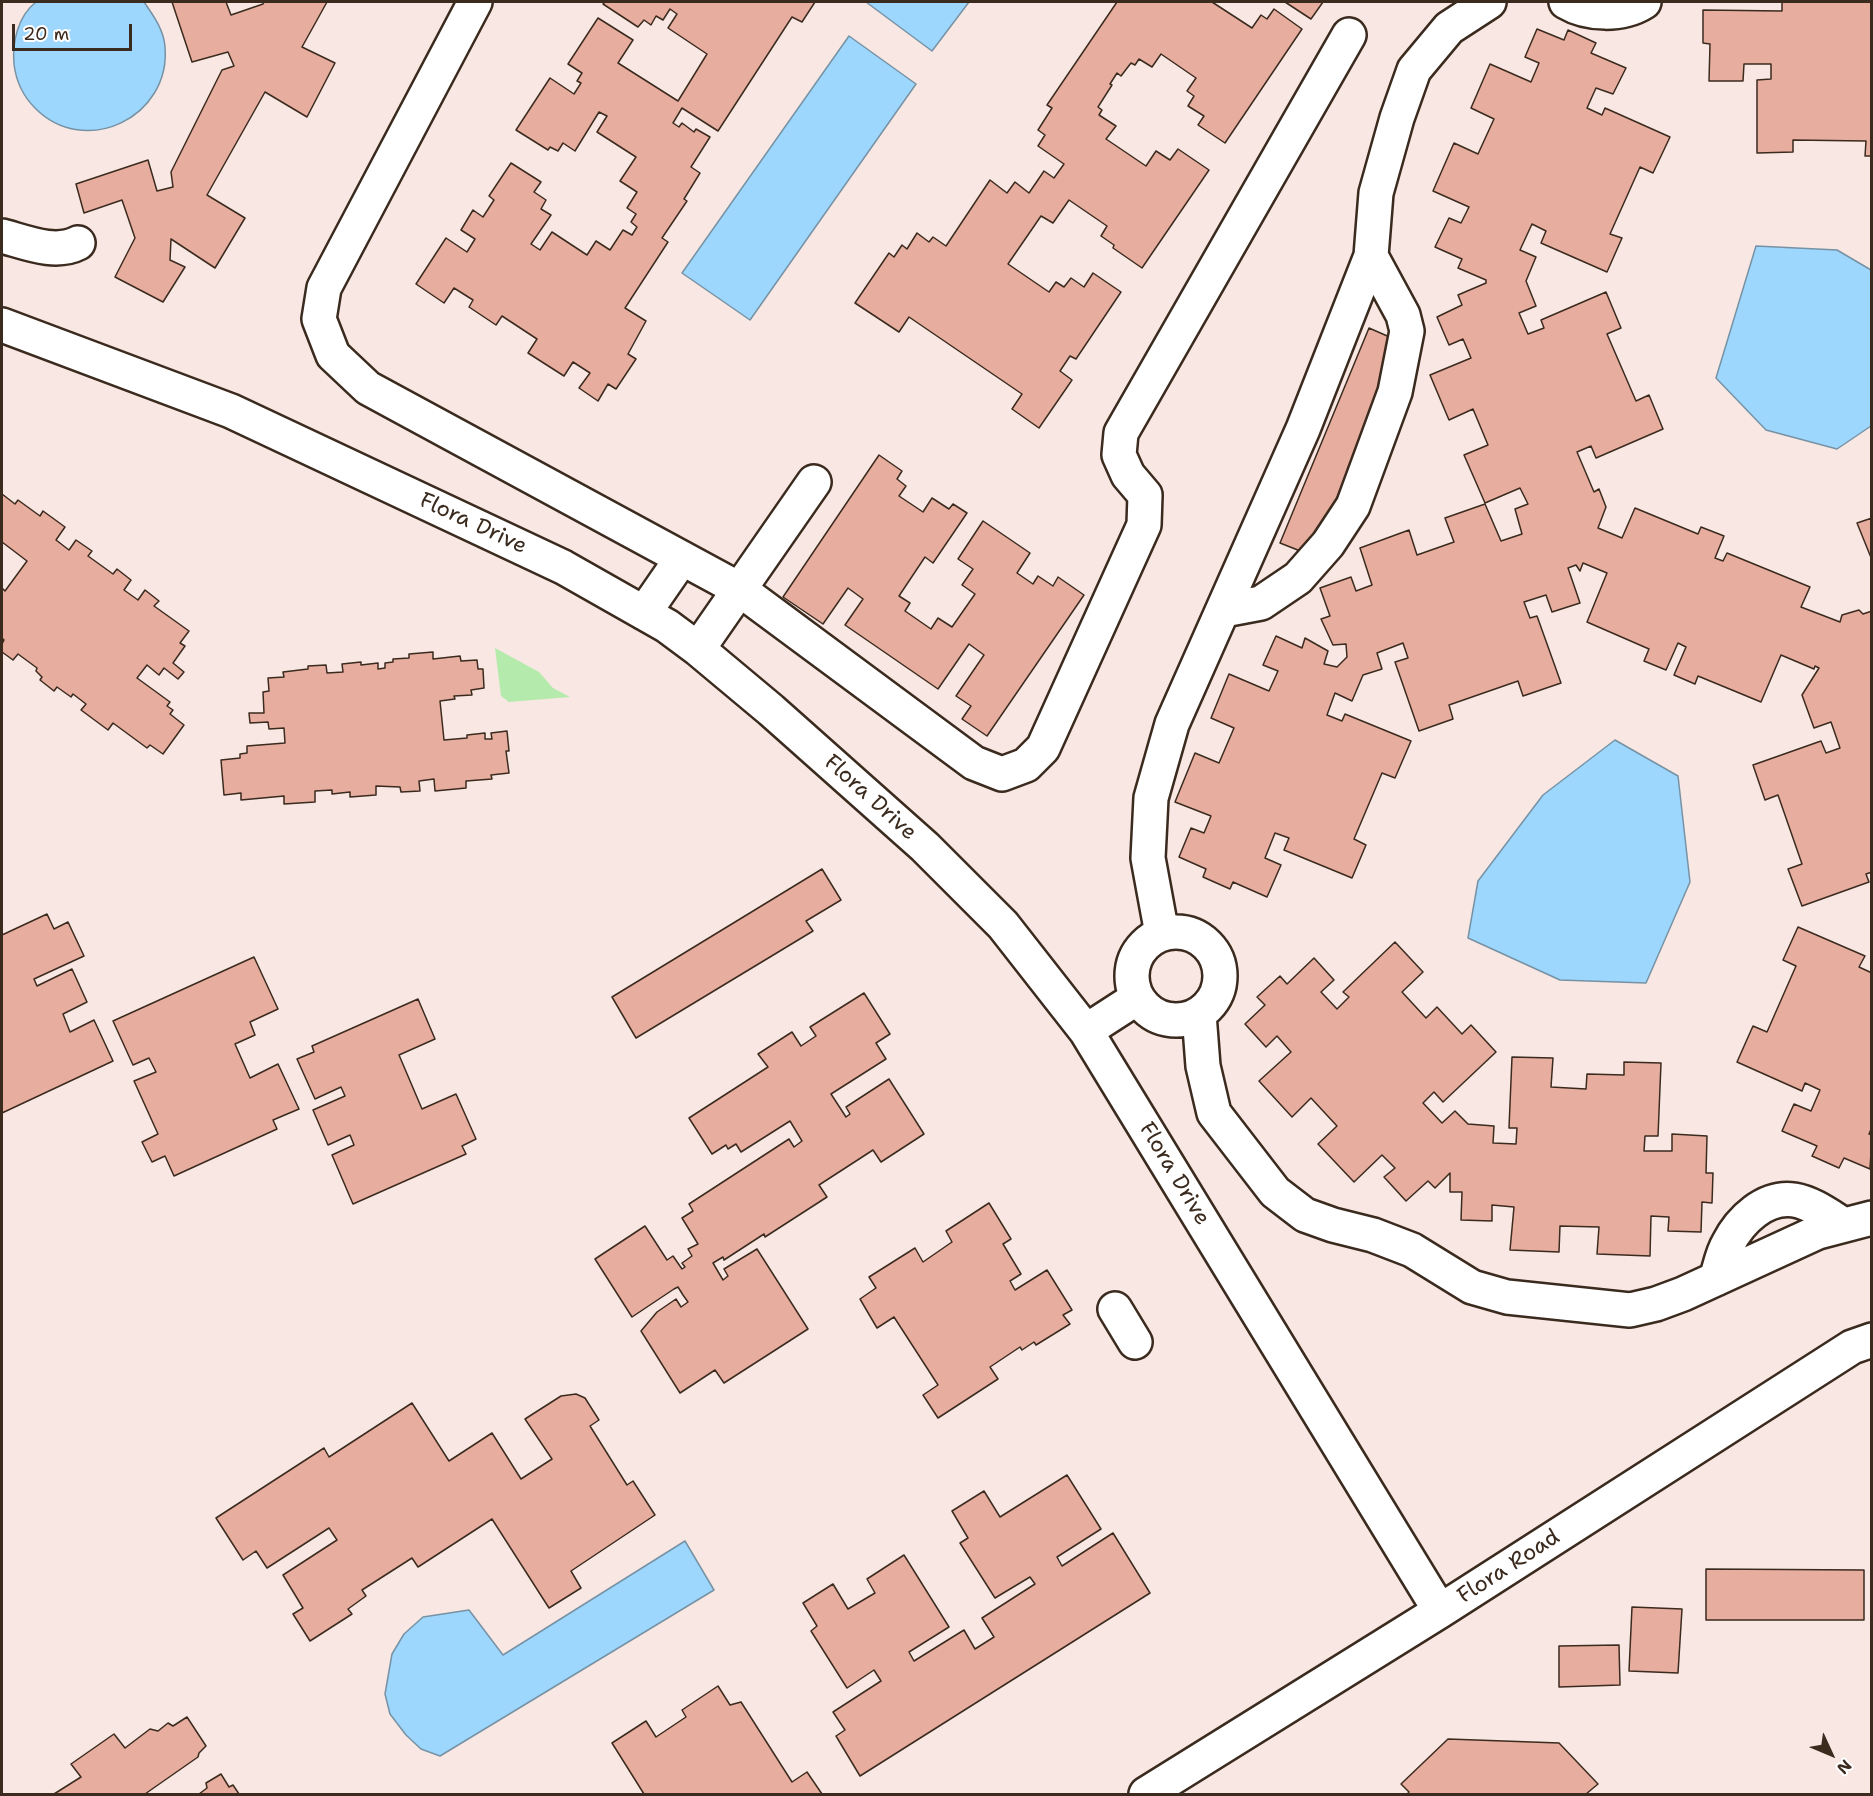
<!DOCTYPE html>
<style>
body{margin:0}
#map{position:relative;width:1873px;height:1796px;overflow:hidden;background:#f8e7e2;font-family:"Shantell Sans",sans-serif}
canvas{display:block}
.frame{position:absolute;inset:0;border:3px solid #3b2a1e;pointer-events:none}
.north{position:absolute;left:1801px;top:1724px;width:60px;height:60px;-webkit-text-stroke:4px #fff;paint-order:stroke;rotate:134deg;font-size:16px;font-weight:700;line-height:24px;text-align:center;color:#3b2a1e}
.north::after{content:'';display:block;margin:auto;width:21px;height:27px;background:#3b2a1e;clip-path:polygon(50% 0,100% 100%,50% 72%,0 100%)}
.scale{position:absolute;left:12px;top:24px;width:120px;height:27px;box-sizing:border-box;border:3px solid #3b2a1e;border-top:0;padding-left:8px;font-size:18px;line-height:21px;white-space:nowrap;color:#3b2a1e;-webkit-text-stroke:4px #fff;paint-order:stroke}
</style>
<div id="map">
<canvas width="1873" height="1796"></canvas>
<div class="frame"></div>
<div class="north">N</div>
<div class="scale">20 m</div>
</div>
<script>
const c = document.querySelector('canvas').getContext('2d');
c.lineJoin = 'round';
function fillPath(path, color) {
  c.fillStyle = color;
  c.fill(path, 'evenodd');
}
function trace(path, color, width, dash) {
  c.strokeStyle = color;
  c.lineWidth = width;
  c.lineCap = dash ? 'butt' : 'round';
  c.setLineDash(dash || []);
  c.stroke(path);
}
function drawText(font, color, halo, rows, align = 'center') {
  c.font = font + ' "Shantell Sans",sans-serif';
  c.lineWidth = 4.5;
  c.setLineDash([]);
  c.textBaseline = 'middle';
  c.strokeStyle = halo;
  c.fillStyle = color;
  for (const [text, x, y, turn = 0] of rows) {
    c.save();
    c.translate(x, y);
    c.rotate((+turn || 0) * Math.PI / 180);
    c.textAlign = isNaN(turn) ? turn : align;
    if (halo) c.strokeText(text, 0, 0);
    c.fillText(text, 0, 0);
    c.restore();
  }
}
fillPath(new Path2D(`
 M495,648l44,24 14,16 17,9 -61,5 -8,-6z`), '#b4ebad');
const water = new Path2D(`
 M36,2h108c9,13 20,28 21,45 6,70 -80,112 -130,61 -12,-12 -19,-27 -21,-44 -2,-22 4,-48 22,-62z
 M866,2h103l-37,49z
 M849,36l67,48 -166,236 -68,-47z
 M1756,246l81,4 34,20v156l-34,23 -71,-19 -50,-52z
 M1615,740l63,36 12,106 -44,101 -86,-3 -92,-42 10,-57 65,-86z
 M685,1541l29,49 -274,166 -19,-7 -15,-14 -16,-21 -5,-20 7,-40 12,-20 19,-17 46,-7 34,45z`);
fillPath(water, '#9ed7fe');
trace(water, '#7692a4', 1.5);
const building = new Path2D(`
 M172,2h54l5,13 32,-11 1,-2h63l-25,45 33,16 -28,54 -42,-25 -58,103 38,23 -30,50 -44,-29 -1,21 15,7 -22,35 -48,-25 20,-39 -13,-38 -38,13 -8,-29 72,-24 9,31 16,-4 -2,-15 51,-102 12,-4 -6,-14 -36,10z
 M605,2h210l-13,20 -10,-5 -74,114 -36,-23 -9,15 6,4 3,-4 12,9 2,-3 14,8 -19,30 9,6 -16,26 3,2 -25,37 6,4 -43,66 21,13 -18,33 8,5 -20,30 -8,-5 -10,17 -19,-13 11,-15 -17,-11 -9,14 -36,-23 9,-14 -35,-23 -6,9 -27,-18 4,-7 -19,-12 -10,15 -28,-19 30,-46 21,14 8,-13 -14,-9 12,-20 10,7 11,-17 -5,-4 22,-33 30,19 -7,10 12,8 -5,9 10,6 -20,29 9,6 12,-18 35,23 9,-14 14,9 13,-20 9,5 5,-8 -6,-5 5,-8 -9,-6 10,-16 -17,-11 16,-24 -39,-25 10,-16 -8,-4 -24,39 -12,-8 -5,8 -8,-4 -2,3 -32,-20 34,-52 24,16 7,-11 -4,-2 5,-8 -14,-9 30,-46 35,22 -15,23 60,38 29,-47 -39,-26 9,-14 -7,-5 -7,11 -7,-4 -5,9 -7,-5 -6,7 -35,-23z
 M1117,2h95l40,26 9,-13 6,4 7,-10 28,20 -77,114 -27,-18 6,-9 -16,-10 6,-10 -7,-5 9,-13 -35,-24 -9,13 -13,-8 -4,6 -4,-2 -10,13 -4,-3 -7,11 2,1 -14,22 4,3 -3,5 17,11 -10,13 40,27 10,-15 14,9 8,-11 31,21 -67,98 -29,-20 1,-3 -13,-9 6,-10 -38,-26 -16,23 -12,-7 -33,48 41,28 7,-10 8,5 7,-9 13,9 9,-14 28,19 -45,67 -6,-3 -10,15 12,9 -33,48 -27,-19 10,-15 -113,-77 -10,15 -44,-29 34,-50 5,4 8,-12 5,4 10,-16 12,9 4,-5 13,9 44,-66 17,13 8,-11 14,11 15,-22 10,7 10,-14 -26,-18 7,-11 -7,-5 14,-22 -5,-3z
 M1285,2h38l-12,17z
 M1782,2h90v154h-7l1,-15 -73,-1v12l-36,1v-73l14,-1v-15h-27l-1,17h-34l1,-37 -7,-1v-33l79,1z
 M1537,29l27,11 4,-10 28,13 -5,10 35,15 -13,26 -17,-6 -9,20 15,7 3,-7 65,29 -17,36 -13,-6 -30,67 12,4 -15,34 -66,-29 5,-12 -14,-7 -12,26 16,7 -10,24 10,25 -17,7 9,21 16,-6 -3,-8 65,-28 15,36 -14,6 29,67 13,-6 14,34 -67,29 -5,-12 -14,6 17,40 5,-3 7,18 -8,21 24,10 13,-30 63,26 3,-7 23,9 -9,22 8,3 4,-8 83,34 -9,20 39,15 2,-7 17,-5 4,4 9,-3v261l-6,2 3,8 -67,24 -14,-37 14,-5 -24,-69 -13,5 -12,-35 68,-24 5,12 14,-5 -9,-26 -17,6 -12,-33 17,-27 -4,-2 -1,3 -33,-14 -20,47 -63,-26 -3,8 -21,-9 12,-28 -8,-4 -12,27 -22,-9 5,-12 -62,-27 20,-49 -24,-10 -3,8 -4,-6 -8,3 12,35 -28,9 -6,-17 -22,7 6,16 7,-2 24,67 -38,13 -5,-15 -69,24 4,14 -34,12 -24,-69 13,-4 -5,-15 -26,10 5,16 -19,6 -11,26 -17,-8 -8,22 15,6 3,-7 66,27 -16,37 -13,-5 -28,66 12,6 -14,33 -68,-28 5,-12 -14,-5 -10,25 16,7 -14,32 -34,-15 -3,7 -27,-12 3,-8 -27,-12 12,-29 13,5 7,-17 -36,-14 20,-49 24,10 15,-35 -23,-10 18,-44 40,17 9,-20 -15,-6 13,-29 26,12 3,-10 23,13 -4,13 13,3 10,-10 -1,-13 -13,1 -12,-26 9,-3 -10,-28 31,-11 5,14 16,-6 -12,-37 49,-18 8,25 37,-13 -9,-24 40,-14 16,37 21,-7 -7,-25 13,-5 -8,-16 -35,15 -21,-48 24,-10 -15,-36 -24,11 -19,-45 41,-17 -8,-19 -14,6 -12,-28 25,-12 -4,-10 28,-12v-3l-28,-12 4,-9 -27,-12 14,-29 12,5 8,-16 -36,-16 21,-48 24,11 16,-35 -23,-11 19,-44 41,18 8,-19 -14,-6z
 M1369,328l32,14 -88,214 -33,-13z
 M879,455l23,16 -5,8 9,7 -7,10 24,16 9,-14 17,11 4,-5 14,9 -34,50 -8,-6 -26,39 11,7 -5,8 26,18 7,-11 14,9 23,-33 -13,-9 11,-16 -15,-10 25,-38 47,32 -13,20 16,11 5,-8 15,10 5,-9 26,18 -97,141 -25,-17 9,-13 -15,-10 28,-41 -15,-11 -31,45 -93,-64 18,-26 -15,-11 -25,36 -40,-27z
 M2,494l13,10 3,-4 22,16 3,-5 22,16 -9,13 13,10 7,-10 16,11 -4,5 25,18 4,-5 14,11 -7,10 14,10 7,-10 14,11 -5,5 35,25 -9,12 5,3 -12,17 11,9 -6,7 -14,-11 -5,7 -12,-10 -10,13 33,24 -3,4 6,4 -3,4 14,11 -21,29 -13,-9 -3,3 -34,-25 -5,7 -27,-20 5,-6 -13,-10 -2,3 -14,-10 -3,4 -14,-11 2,-3 -6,-6 1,-3 -19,-14 -5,6 -11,-8v-8l2,-4 -2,-2v-50l3,3 22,-30 -25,-19z
 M1872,518v42l-15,-37z
 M433,652v7l27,-3 1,5 16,-1 1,9h5l1,19 -13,2 1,5 -18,1 1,3 -15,2 4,39 23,-2v-3l18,-2v6h7l-1,-6 16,-2 2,20h-3l3,22 -18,2 1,4 -26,2v7l-31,3 -1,-12 -15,2 1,10 -19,1 -1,-5 -24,-1v9l-26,2v-5l-18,2v-4l-17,1v11l-31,2v-8l-43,4v-7l-17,2 -3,-35 19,-2v-4l7,-1v-7l38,-3 -1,-15 -15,1 -1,-7 -18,1 -1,-10h15l-1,-21 6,-1 -1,-13 16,-1 -1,-5 25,-3v-3l18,-1 1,8 16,-1 -1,-8 19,-2v3l17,-2v6l7,-1v-5l8,-1v-3l16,-1v-4z
 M822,869l19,31 -35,21 7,10 -177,107 -24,-41z
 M47,914l7,15 14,-7 16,34 -50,23 3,7 35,-17 15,33 -24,12 7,18 24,-12 19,41 -111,52v-178z
 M1798,927l67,29 -6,11 13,6v154l-3,7 3,1 -2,34 -26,-11 -5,10 -27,-12 5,-10 -35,-15 12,-27 17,7 9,-21 -15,-7 -3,8 -65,-29 16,-36 14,6 29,-66 -13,-6z
 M1395,942l28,30 -21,20 24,26 11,-11 25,27 9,-9 25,27 -53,50 -9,-10 -11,11 19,20 13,-12 13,13 26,2 -1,17 23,1 1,-16h-8l3,-71 41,1 -2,29 35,2 1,-15 37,1v-13l37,1 -3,73h-13l-1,15h28v-17l35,2 -1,37h7l-1,30 -10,-1 -1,30 -33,-1 1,-14 -18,-1 -1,40 -53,-2 2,-27 -39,-1 -1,26 -49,-2 4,-43 -22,-2v16l-31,-1 1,-28h-12v-19l-15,15 -7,-7 -22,20 -22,-24 11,-9 -13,-13 -28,27 -36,-38 19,-18 -26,-28 -19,19 -33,-36 32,-29 -14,-16 -11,11 -21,-23 20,-19 -8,-8 23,-21 7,8 27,-26 20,22 -13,12 16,17 12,-12 -6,-5z
 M254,957l24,52 -28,13 5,13 -20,9 15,34 28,-14 21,45 -26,11 4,9 -103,47 -9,-20 -13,6 -10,-20 16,-8 -24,-53 22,-9 -7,-14 -16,7 -20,-44z
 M864,993l26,41 -14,9 10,16 -55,35 15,23 4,-3 -4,-7 43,-28 35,55 -43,28 -8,-12 -54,35 8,12 -62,40 -1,-3 -40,26 -1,-3 -10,6 10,17 5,-4 -4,-7 33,-20 51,80 -84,54 -9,-13 -35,23 -39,-62 16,-19 19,-13 5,8 7,-5 -5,-7 -5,-8 -4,2 -42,28 -37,-58 50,-33 22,34 6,-4 9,13 3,-2 -3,-4 10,-7 -4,-7 10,-5 -16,-26 11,-7 -4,-7 100,-65 5,8 8,-6 -12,-20 -49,31 -5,-8 -8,5 -2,-4 -14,9 -23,-36 79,-51 -10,-13 34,-22 9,14 15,-10 -6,-9z
 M418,999l17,40 -36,16 23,54 34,-15 20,45 -14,7 4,8 -113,50 -21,-49 22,-10 -4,-10 -22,10 -15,-35 32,-14 -4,-9 -26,12 -18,-40 17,-7 -2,-6z
 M989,1203l22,36 -8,5 18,30 -11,7 5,9 32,-20 25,40 -9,5 7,9 -34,21 -2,-3 -12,8 -2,-3 -30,20 8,12 -60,39 -15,-23 15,-10 -44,-68 -17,11 -17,-29 16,-11 -7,-11 46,-29 8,14 29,-20 -6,-11z
 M576,1394l9,4 14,22 -9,6 37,59 6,-4 22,34 -84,56 10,17 -32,20 -57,-89 -74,48 -6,-9 -50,32 4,6 -18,13 4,5 -42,27 -17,-27 10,-6 -20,-33 54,-35 -8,-12 -62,40 -11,-17 -13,9 -27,-42 108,-70 5,9 83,-54 37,58 43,-28 29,46 31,-20 -27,-40 36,-23z
 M1067,1475l34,54 -44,28 5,9 51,-33 37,60 -290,183 -24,-40 9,-6 -12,-18 48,-31 -7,-11 -27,18 -36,-57 6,-5 -14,-23 30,-19 15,25 27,-16 -8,-14 37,-24 45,72 -40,25 5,9 50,-31 11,19 19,-12 -12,-19 53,-34 -5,-7 -35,21 -35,-55 8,-5 -16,-27 32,-20 16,26z
 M1706,1569l158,1v50h-158z
 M1632,1607l50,2 -4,64 -49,-2z
 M1619,1645l1,40 -61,2v-41z
 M718,1686l12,19 11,-3 51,80 15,-10 15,22h-178l-32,-51 34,-22 10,16 30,-20 -4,-7z
 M187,1717l19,29 -7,7 -1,4 -53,37h-91l27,-17 -10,-13 43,-30 11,14 25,-19 8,2 10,-8 5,3z
 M1448,1739l111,4 39,41 -12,10h-179l2,-2 -8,-8z
 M221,1774l8,13 4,-2 6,9h-40l8,-6 -1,-5z`);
fillPath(building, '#e7aea0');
trace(building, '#3b2a1e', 1.5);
const minor = new Path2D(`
 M475,2l-151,286 -5,31 14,36 35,33 371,201 235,174 28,11 24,-9 17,-17 101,-223 1,-30 -17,-20 -9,-20 2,-22 228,-398
 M1566,2c22,13 56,14 78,0
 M2,236c23,6 53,19 76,7
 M2,325l229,86 332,156 104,59 31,23 73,61 154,137 78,78 83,106 354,580
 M1224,610l37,-7 37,-25 30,-34 25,-38 42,-114 12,-61 -4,-16 -32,-59
 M644,613l38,-55
 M698,649l116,-167
 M1132 976a44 44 0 1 1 88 0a44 44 0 1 1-88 0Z
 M1162,934l-14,-76 3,-60 21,-74 131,-295 68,-173 5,-63 21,-75 17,-48 35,-42 40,-26
 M1199,1014l4,52 11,47 61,79 30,23 28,10 40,10 39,15 60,37 35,10 123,13 26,-6 27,-10 135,-62 54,-14
 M1086,1031l51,-33
 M1716,1279c4,-12 6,-25 12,-35 12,-24 37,-48 66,-44 18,3 34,15 50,25
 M1115,1309l20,33
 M1146,1794l294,-183 412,-264 20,-7`);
trace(minor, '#3b2a1e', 38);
trace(minor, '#fff', 33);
drawText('22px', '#3b2a1e', '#fff', [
 ["Flora Drive",473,524,25],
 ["Flora Drive",870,798,42],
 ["Flora Drive",1174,1174,59],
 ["Flora Road",1509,1567,-33]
]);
</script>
